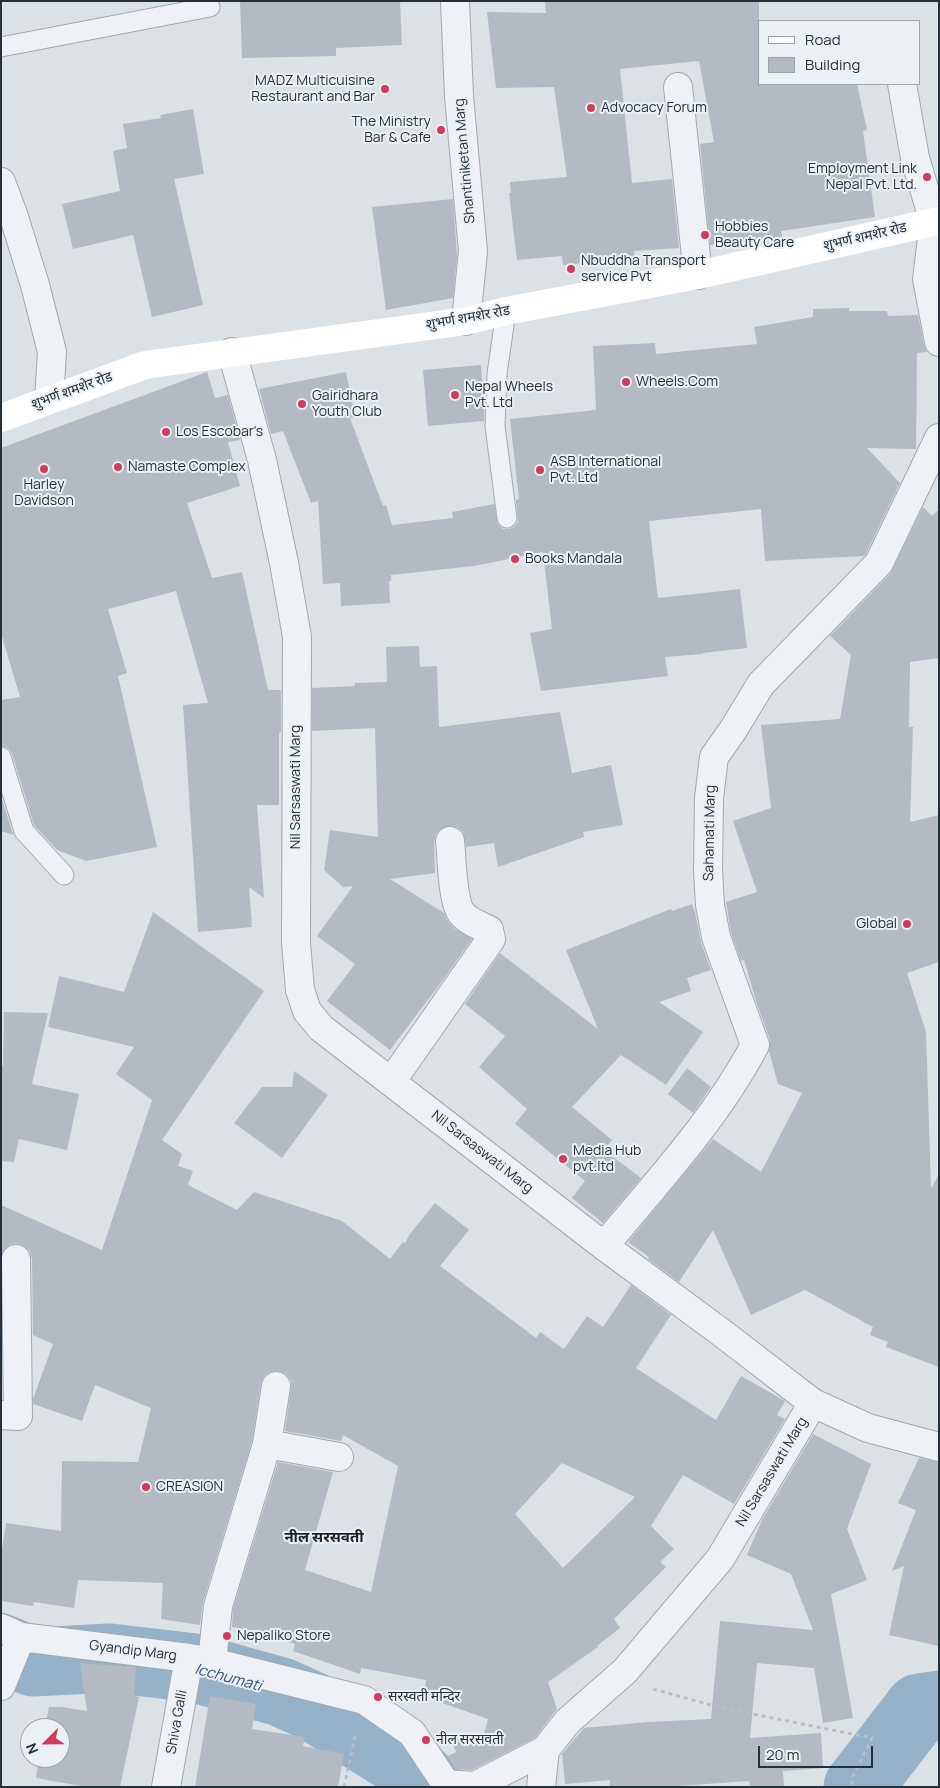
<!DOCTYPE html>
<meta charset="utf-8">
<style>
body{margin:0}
#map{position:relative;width:940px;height:1788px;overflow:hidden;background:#dce1e6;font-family:Manrope,sans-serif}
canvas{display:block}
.frame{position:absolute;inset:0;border:2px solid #25303d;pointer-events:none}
.legend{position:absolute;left:758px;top:20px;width:162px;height:65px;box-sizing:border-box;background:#ebf0f4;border:1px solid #9ca3ab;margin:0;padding:6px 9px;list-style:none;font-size:15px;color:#25303d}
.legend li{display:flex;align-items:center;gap:10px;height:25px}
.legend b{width:25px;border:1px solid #9ca3ab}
.north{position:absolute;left:20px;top:1718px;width:50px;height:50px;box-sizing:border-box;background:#ebf0f4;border:1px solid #9ca3ab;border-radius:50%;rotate:247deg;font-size:14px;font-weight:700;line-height:20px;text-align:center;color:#25303d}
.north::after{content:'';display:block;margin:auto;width:18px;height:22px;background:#d13b5e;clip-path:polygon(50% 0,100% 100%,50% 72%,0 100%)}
.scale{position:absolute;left:758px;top:1746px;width:115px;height:22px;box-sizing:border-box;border:2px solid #25303d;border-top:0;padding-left:6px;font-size:15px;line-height:18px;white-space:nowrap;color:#25303d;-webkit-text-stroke:4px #ebf0f4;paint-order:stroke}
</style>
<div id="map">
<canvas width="940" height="1788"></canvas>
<div class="frame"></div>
<ul class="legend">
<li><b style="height:6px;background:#fff"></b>Road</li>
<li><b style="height:14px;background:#b3bac3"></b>Building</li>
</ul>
<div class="north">N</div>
<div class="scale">20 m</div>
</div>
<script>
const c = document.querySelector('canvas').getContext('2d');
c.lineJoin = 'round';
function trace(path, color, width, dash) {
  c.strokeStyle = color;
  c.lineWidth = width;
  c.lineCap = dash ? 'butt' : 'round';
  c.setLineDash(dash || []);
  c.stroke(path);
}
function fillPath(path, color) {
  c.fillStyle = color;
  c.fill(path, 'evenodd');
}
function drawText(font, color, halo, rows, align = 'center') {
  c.font = font + ' Manrope,"Noto Sans Devanagari",sans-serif';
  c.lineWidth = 4;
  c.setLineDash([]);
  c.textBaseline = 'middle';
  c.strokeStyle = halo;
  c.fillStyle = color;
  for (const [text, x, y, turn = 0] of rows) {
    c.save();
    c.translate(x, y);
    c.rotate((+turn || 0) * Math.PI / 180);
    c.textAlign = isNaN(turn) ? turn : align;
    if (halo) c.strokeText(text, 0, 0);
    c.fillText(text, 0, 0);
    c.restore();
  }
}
trace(new Path2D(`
 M1,1648l32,14 77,-4 85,10 86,24 33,15 96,60 20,20
 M858,1787l61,-79 20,-3`), '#95b2c8', 69);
fillPath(new Path2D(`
 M240,1h160l2,44 -66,3v8l-94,2z
 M545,1h214v83h98l10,46 -4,1 12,86 -94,14 1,6 -72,8 -10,-101 14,-2 -15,-81 -79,8 12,114 40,-4 7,69 -45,3 1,7 -72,7 -1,-9 -45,4 -8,-67h2l-1,-11 57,-5 -13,-90 -58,1 -9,-76 59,1z
 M193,109l11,65 -30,5 29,126 -51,12 -19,-82 -60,14 -11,-45 58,-13 -7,-40 14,-3 -4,-24 38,-6 -1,-3z
 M453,199l4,57 -4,42 -67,12 -14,-103z
 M849,308v3h38l1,5 30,-1 6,30 3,7 -10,1 -1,96 -49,-1 33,35 -34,71 -2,2 -99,5 -4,-52 -112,12 9,77 82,-9 7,59 -44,5v1l-38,3 3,19 -127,15 -11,-58 22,-4 -9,-77 -69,14 -83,9v6h-2l1,22 -49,3 -1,-23 -17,1 -5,-83 -7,2 -28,-72 -12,3 -12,-45 87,-17 9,45 -5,1 33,88 3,-1 6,20 61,-7 -1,-6 42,-8 4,20 5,5h6l5,-2 4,-5 -2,-22 3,-1 -9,-80 86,-9 -3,-64 62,-3 1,11 101,-10 -3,-17 59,-10v-8z
 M481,365l3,41v15l-56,5 -5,-56z
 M207,372l8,26 13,-3 12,45 -12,2 12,44 -53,17 25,75 30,-6 26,118h13v42l-2,1v72h-22l7,93 -15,-11 3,40 -54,5 -15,-227 25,-2 -32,-112 -68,18 19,64 -9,3 39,171 -71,14 -29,-11 -23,-25 -22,-71 -4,-6 -7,-2v-46l19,-3 -19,-64v-185z
 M923,507l9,9 7,-7v149l-29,4 -1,65h4l-3,95 29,-7v147l-32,11 19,59 5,157 8,-15v193l-53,-20 2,-5 -18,-7 3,-8 -68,-37 -54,25 -38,-85 -34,52 -31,-23 1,-2 -21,-15 85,-103 48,33 41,-79 -24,-9 -9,-33 1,-11 -14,-39 -12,-41 -3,1 -10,-28 -5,-31 31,-10 -24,-71 38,-13 -10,-83 79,-6 11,-64 -21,-19 60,-62z
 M419,646l1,21 17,-1 2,61 121,-15 12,61 39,-8 12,60 -40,7 1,5 -86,30 -4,-24 -28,4 -3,-15 -6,-5 -9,-1 -7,3 -5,5 -2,8 1,31 -45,6 54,34 3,7 8,9 17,10 -32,45 -50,66 -63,-49 28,-37 -38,-28 36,-50 -10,1 -19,-17 6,-40 48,7 -3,-109 -63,3v-43l43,-2v-3l32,-1 -1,-35z
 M1,796l12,38 1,1 -13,-4z
 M692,904l3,8 6,30 10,28 -24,8 4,13 -32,11 44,30 -37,53 -45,-30 -49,52 40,33 -8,10 37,28 -38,45 -31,-25 13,-17 -70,-57 12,-15 -48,-42 26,-31 -40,-32 35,-51 98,76 -32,-79 105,-41 1,2z
 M153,912l111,79 -102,149 20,14 -4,12 15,5 -5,14 49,25 17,-18 88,29 48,38 13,-17 2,1 5,-9 25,-31 34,27 -29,36 96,72 4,-6 24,17 23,-33 16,11 28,-42 40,30 -35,53 80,52 25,-44 44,25 -8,14 8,4 -51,85 -51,-29 -32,51 23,23 -14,13 6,5 -52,52 6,9 -23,18 1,1 -50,35 9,27 -22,29 -63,32 -17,-1 -7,-13 8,-4 -7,-17 33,6 6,-22 -57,-20 -6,-13 1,-6 -65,-12 -1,6 -67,-23 2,-7 -17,-5v-4l-46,-8 1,-18 45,-147 55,10 -28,98 66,22 27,-126 -55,-31 -2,6 -56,-10 6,-43v-7l-5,-7 -7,-3 -9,1 -6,4 -3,7 -9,58 -49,161 -3,23 -39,-6 2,-36 -85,-3 -4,28 -40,-6 -1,4 -32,-5v-45l5,-33 55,8 1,-70 76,1 13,-54 -56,-23 -13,36 -49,-17v-5l20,-55 -20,-9 -1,-76 -2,-8 -6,-5 -9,-3 -7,3 -5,5 -2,5v-51l101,45 50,-150 -36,-26 18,-27 -86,-20 11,-51 65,16zM562,1463l73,34 -72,71 -48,-54z
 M4,1012l44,1 -16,71 47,10 -12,56 -48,-11 -5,23 -13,-1v-96l2,1z
 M687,1068l24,19 -18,26 -25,-19z
 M294,1071l34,24 -46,63 -48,-35 28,-36h30z
 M813,1434l58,30 -24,65 20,51 -36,14 22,124 -30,5 -9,-55 -57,-5 -7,75 71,-5 2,35 -40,3 1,16h-34l-1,-6 -85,6h-54v-7l-45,4 -3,-30 22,-26 64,-6 63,-3 9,-98 93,9 -22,-56 -44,-19 15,-35z
 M919,1458l20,4v184l-50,-11 15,-69 -12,5 24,-61 -18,-7z
 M80,1663l56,4 -2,29 5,1 -19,90h-33l-51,-9 3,-20h21v-30h-15l4,-21h13l25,4z
 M210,1696l46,8 -4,25 53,8 -2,9 41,8 -6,33h-143z`), '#b3bac3');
const lane = new Path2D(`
 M1,47l209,-40
 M506,311l-9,63 -2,52 12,92
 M1,757l23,74 40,44`);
const street = new Path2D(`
 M455,1l4,95 14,155 -7,70
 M902,84l13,74 19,64 -7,57 12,63
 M678,87l20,188
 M1,182l12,32 22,71 17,67 -3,47
 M232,352l30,108 22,103 13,74 -1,306 4,47 7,21 14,17 283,218 118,87 91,70 -93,156 -95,112 -57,50 -23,29 -4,37
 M391,1082l100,-143 -2,-9c-10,-5 -23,-9 -29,-19 -8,-15 -8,-53 -10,-70
 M604,1246c53,-64 112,-127 151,-201l-39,-108 -6,-32 -2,-35 1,-72 5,-41 19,-27 28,-46 118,-121 60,-125
 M813,1403l55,25 71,19
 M1,1415l17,1 -2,-157
 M267,1444l72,13
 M1,1628l20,9 168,21 23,4 152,38 48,33 34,51 29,2 70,-36
 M212,1662l6,-56 49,-162 9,-58
 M1,1686l20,-49
 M166,1787l23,-129`);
trace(lane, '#a1a8b0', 21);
trace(street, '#a1a8b0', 30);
trace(new Path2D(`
 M653,1689l65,18 154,31 -20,40v9
 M344,1787l11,-51`), '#babfc5', 3, [4, 4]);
trace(lane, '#eef1f5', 19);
trace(street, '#eef1f5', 28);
trace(new Path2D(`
 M1,418l144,-53 321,-44 40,-10 192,-36 241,-54`), '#fff', 28);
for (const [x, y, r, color] of [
 [385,89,5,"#d13b5e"],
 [591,108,5,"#d13b5e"],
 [441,130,5,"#d13b5e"],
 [927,177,5,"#d13b5e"],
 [705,235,5,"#d13b5e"],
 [571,269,5,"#d13b5e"],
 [626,382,5,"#d13b5e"],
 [455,395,5,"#d13b5e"],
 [302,404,5,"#d13b5e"],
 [166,432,5,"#d13b5e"],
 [118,467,5,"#d13b5e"],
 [44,469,5,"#d13b5e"],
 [540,470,5,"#d13b5e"],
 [515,559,5,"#d13b5e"],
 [907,924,5,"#d13b5e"],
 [563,1159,5,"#d13b5e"],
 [146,1487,5,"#d13b5e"],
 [227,1636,5,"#d13b5e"],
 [378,1697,5,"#d13b5e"],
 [426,1740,5,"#d13b5e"]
]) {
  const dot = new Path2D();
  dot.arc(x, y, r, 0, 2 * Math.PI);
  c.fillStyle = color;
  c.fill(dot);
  trace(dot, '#ebf0f4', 2);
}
drawText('14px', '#25303d', '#ebf0f4', [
 ["MADZ Multicuisine",375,81,"right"],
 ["Restaurant and Bar",375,97,"right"],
 ["Advocacy Forum",601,108],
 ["The Ministry",431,122,"right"],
 ["Bar & Cafe",431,138,"right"],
 ["Employment Link",917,169,"right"],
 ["Nepal Pvt. Ltd.",917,185,"right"],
 ["Hobbies",715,227],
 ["Beauty Care",715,243],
 ["Nbuddha Transport",581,261],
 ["service Pvt",581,277],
 ["Wheels.Com",636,382],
 ["Nepal Wheels",465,387],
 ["Pvt. Ltd",465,403],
 ["Gairidhara",312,396],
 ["Youth Club",312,412],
 ["Los Escobar's",176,432],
 ["ASB International",550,462],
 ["Pvt. Ltd",550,478],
 ["Namaste Complex",128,467],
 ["Harley",44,485,"center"],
 ["Davidson",44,501,"center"],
 ["Books Mandala",525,559],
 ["Global",897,924,"right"],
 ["Media Hub",573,1151],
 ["pvt.ltd",573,1167],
 ["CREASION",156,1487],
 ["Nepaliko Store",237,1636],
 ["सरस्वती मन्दिर",388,1697],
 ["नील सरसवती",436,1740]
], 'left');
drawText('14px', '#25303d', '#ebf0f4', [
 ["Shantiniketan Marg",465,161,-95],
 ["शुभर्ण शमशेर रोड",865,237,-13],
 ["शुभर्ण शमशेर रोड",468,318,-10],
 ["शुभर्ण शमशेर रोड",72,391,-20],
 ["Nil Sarsaswati Marg",296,787,-90],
 ["Sahamati Marg",710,833,-89],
 ["Nil Sarsaswati Marg",482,1152,38],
 ["Nil Sarsaswati Marg",772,1472,-59],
 ["Gyandip Marg",133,1651,7],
 ["Shiva Galli",177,1722,-80]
]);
drawText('bold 15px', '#18212d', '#ebf0f4', [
 ["नील सरसवती",324,1538]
]);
drawText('italic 15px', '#2f5271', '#ebf0f4', [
 ["Icchumati",228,1678,15]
]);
</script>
